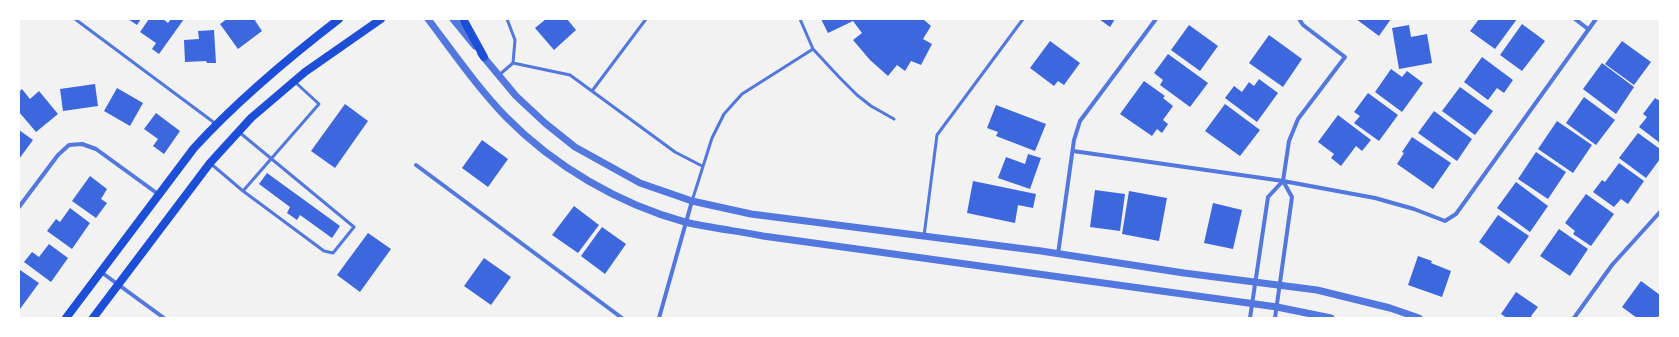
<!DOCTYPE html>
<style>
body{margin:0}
#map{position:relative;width:1679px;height:337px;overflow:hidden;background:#f2f2f2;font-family:"Public Sans",sans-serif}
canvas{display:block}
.frame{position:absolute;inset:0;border:20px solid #fff;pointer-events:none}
</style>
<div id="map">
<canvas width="1679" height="337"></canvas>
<div class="frame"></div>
</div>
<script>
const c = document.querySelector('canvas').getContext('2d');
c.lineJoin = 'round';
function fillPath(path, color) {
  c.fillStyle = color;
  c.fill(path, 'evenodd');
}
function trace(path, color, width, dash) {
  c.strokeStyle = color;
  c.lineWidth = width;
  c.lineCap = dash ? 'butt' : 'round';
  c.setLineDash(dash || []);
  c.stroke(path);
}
fillPath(new Path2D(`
 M128,19h13l-4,6z
 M149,19h14l5,4 3,-4h13l-25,35 -7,-5 4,-6 -16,-11z
 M227,19h27l8,12 -24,18 -18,-25z
 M546,19h21l9,11 -22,20 -19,-22z
 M821,19h102l8,7 -8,13 9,5 -11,21 -10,-4 -6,10 -8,-6 -9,11 -18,-16 -17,-20 9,-7 -9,-12 -25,12z
 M1099,19h16l-5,8z
 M1356,19h35l-12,17z
 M1479,19h38l-22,30 -25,-18z
 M1522,24l23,17 -23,30 -22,-16z
 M1189,25l29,21 -18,25 -29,-21z
 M1409,25l2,12 16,-3 5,29 -33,6 -7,-41z
 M214,30l2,33h-9l-1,-2 -21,1 -1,-22 15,-1 -1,-8z
 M1269,35l33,24 -19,28 -34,-24z
 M1050,41l30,22 -16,22 -6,-4 -4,5 -24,-18z
 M1622,41l29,21 -17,23 -29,-21z
 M1168,54l40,29 -18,24 -30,-22 3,-5 -9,-7z
 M1482,57l31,23 -9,13 -7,-5 -9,12 -24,-18z
 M1602,63l32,24 -18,27 -33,-25z
 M1391,69l11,8 5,-6 16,12 -21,29 -27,-20z
 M1259,79l19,14 -21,29 -32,-24 9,-12 8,6 7,-10 5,4z
 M1144,81l21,15 -2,2 10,8 -10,14 5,4 -6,9 -5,-4 -5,7 -32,-22z
 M95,84l3,22 -35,5 -3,-22z
 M1460,87l33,24 -18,24 -33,-24z
 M117,88l26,15 -13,23 -26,-15z
 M22,89l8,10 9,-8 19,23 -22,18 -17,-20v-20z
 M1368,93l30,22 -19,26 -25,-18 6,-7 -6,-4z
 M1584,97l31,23 -19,25 -30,-22z
 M1655,98l5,3v42l-21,-16 8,-10 -4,-3z
 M345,104l23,17 -33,47 -24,-17z
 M1225,104l35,26 -20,26 -35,-25z
 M996,105l50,19 -11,27 -39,-15 2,-4 -11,-4z
 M1434,111l38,28 -15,22 -39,-28z
 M156,113l24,18 -16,23 -11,-8 5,-7 -14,-10z
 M1338,115l33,25 -9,11 -6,-5 -15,20 -10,-8 3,-4 -16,-12z
 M1557,121l35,24 -19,28 -35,-24z
 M19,130l14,10 -14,19z
 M1638,133l22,16v10l-14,19 -27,-20z
 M1412,137l39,26 -18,26 -36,-25 7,-11 -2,-1z
 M482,140l26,19 -20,28 -26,-19z
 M1536,152l30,20 -18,27 -30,-20z
 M1028,154l13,4 -11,31 -32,-11 8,-21 19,7z
 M1619,163l25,18 -16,23 -7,-5 -7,8 -21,-15 9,-12 3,2z
 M267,173l73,53 -8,12 -32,-23 -3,5 -10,-7 3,-6 -31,-23z
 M90,176l17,13 -6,10 6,4 -11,15 -24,-17z
 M973,181l63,13 -3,14 -15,-3 -3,18 -48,-10z
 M1516,182l32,24 -18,26 -33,-24z
 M1095,190l30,4 -5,37 -30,-4z
 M1129,191l38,7 -8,43 -37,-7z
 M1586,194l28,20 -23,32 -18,-12 2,-3 -10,-8z
 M1213,203l29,7 -9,39 -29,-6z
 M574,206l25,19 -21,28 -26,-18z
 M70,208l20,15 -18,26 -25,-18 9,-12 4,3z
 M1498,215l31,21 -20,28 -30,-22z
 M602,227l24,17 -21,30 -24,-18z
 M1559,229l29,20 -18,27 -30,-20z
 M368,233l23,16 -31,43 -23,-17z
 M49,244l19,14 -17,24 -27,-20 8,-10 7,5z
 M1418,256l14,5 -1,2 20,8 -9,26 -34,-12z
 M484,258l27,19 -20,28 -27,-19z
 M20,270l19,13 -19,26 -1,-1z
 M1641,281l19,14v20l-3,3h-20l-15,-11z
 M1516,292l22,15 -7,9 2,2h-26l-6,-4z`), '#3d67dc');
trace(new Path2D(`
 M75,19l141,105
 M507,19l8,21 -2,23
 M800,19l13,30 26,28 18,18 14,11 23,13
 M499,75l14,-12 57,12 105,77 27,14
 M592,91l54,-72
 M239,132l115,95 -21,26 -9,-2 -81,-60
 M210,163l33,28 76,-87 -24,-22
 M692,201l20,-63 12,-24 18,-20 71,-45
 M924,236l13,-101 86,-116`), '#5277de', 3);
trace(new Path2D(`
 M1575,19l13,10
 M1073,151l210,30 92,17 39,11 31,12 11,-7 140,-195
 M416,165l206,153
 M1283,181l6,-40 9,-22 47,-62 -42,-32 -4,-6
 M19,207l39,-52 11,-10 13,-1 14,5 62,45
 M1058,254l16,-114 6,-19 76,-102
 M101,272l63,46
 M659,318l33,-117
 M1250,318l18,-121 15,-16 9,16 -17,121
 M1574,318l38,-53 48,-53`), '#5277de', 4);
trace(new Path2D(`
 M428,19c25,33 49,68 78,98 48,49 113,87 179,105 26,6 52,9 78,14l514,71 54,11
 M453,19l22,27
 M481,54l35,42 29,27 30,24 65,36 52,18 59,13 290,37 143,22 133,17 73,18 29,10`), '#5277de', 7);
trace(new Path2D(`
 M463,19l21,38
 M66,318l128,-170c44,-48 93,-89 145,-129
 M93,318l117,-155 41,-45 54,-46 76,-53`), '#1d4ed8', 8);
</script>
